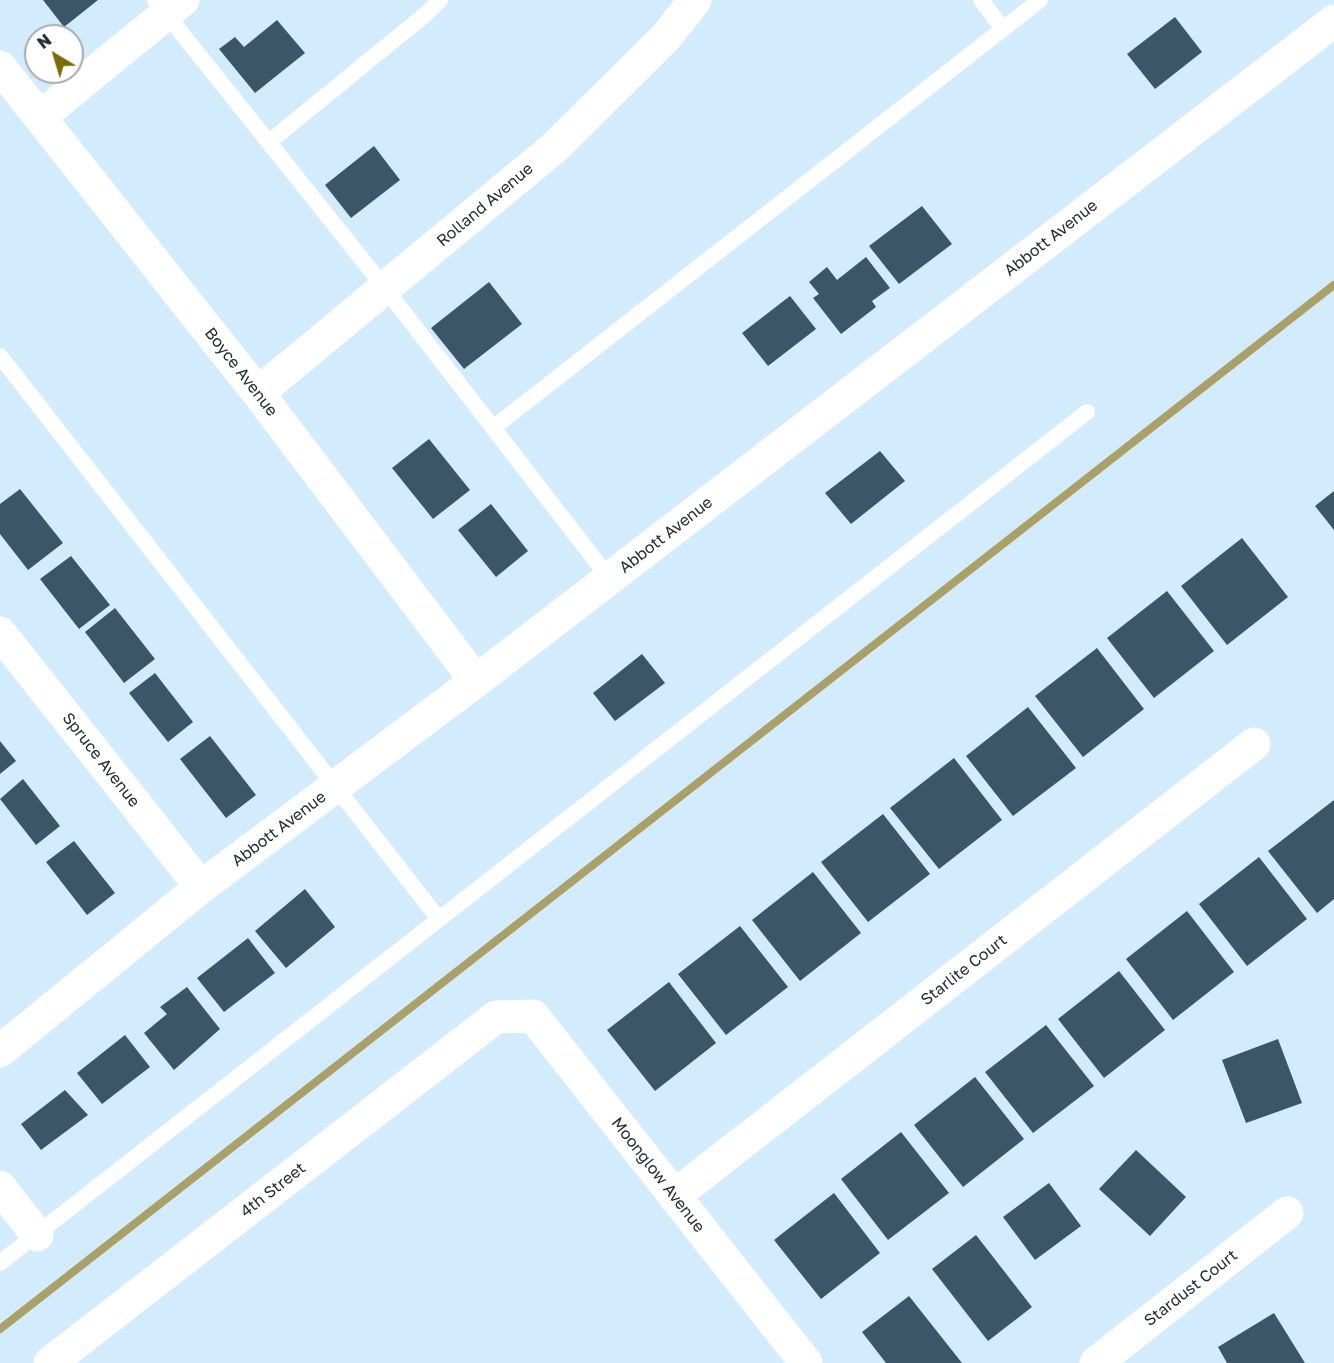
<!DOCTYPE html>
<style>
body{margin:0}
#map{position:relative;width:1334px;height:1363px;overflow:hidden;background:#d2ebfd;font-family:"Golos Text",sans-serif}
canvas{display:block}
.north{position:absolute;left:24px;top:24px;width:60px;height:60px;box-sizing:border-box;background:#fff;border:2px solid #a6abaf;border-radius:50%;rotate:322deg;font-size:16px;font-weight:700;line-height:24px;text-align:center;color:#212e36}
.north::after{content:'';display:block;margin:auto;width:21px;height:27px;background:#7c6c07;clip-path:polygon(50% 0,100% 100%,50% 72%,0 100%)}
</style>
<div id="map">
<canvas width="1334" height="1363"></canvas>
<div class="north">N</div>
</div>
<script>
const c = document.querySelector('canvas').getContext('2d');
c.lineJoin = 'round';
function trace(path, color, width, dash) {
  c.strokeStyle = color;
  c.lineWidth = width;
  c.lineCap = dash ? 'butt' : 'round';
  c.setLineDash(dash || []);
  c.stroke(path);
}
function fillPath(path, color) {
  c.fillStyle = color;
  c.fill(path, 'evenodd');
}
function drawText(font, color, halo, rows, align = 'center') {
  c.font = font + ' "Golos Text",sans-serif';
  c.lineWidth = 6;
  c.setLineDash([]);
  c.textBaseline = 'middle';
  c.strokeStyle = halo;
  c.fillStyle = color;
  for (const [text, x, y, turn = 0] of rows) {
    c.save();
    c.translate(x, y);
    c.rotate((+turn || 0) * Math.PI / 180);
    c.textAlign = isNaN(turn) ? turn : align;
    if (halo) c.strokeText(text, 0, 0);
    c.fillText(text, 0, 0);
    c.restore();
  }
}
trace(new Path2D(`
 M0,1329l1334,-1044`), '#aba068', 8);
fillPath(new Path2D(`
 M43,0h55l-34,27z
 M1175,17l27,35 -47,37 -28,-35z
 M277,20l28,33 -50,40 -36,-44 16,-12 9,10z
 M374,146l26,34 -49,38 -26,-33z
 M922,206l30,38 -53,40 -30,-38z
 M866,257l24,31 -18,13 4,6 -35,27 -28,-36 6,-4 -10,-12 18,-15 10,13z
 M489,282l33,42 -58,45 -33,-41z
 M790,296l26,33 -48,37 -26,-33z
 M429,439l41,51 -37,29 -41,-51z
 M880,451l25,30 -54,43 -26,-31z
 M20,489l43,54 -35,27 -28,-36v-30z
 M1334,491v39l-19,-24z
 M491,504l37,47 -32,26 -38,-47z
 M1242,538l46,59 -61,48 -46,-59z
 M71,556l39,49 -31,24 -39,-50z
 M1167,591l47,60 -60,47 -47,-60z
 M115,608l40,51 -31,24 -39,-51z
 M1097,648l47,61 -61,48 -48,-61z
 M642,654l23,29 -50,38 -22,-28z
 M155,673l38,49 -25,20 -39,-49z
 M1028,707l48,61 -63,48 -47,-60z
 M210,736l46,59 -30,23 -46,-59z
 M0,741l16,20 -16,13z
 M954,758l48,62 -63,49 -49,-61z
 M23,779l37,47 -24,19 -36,-46z
 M1334,800v99l-17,14 -49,-62z
 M883,814l47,60 -62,48 -47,-60z
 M74,841l41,52 -28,22 -41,-53z
 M1259,857l48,62 -60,47 -48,-62z
 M813,872l48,61 -61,48 -48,-61z
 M305,889l30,38 -49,41 -31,-37z
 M1187,911l47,61 -61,48 -47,-61z
 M740,926l48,61 -62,48 -48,-61z
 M248,938l27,35 -51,39 -27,-34z
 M1119,971l46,59 -61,48 -46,-59z
 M669,982l47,61 -61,48 -48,-61z
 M187,987l33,42 -46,41 -30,-37 23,-19 -7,-7z
 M1046,1025l48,61 -61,47 -48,-61z
 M125,1035l25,32 -48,37 -25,-31z
 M1278,1039l24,64 -56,20 -24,-63z
 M975,1077l49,62 -61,48 -49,-62z
 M65,1090l23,25 -47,35 -20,-26z
 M901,1132l48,61 -61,47 -47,-61z
 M1136,1150l50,47 -36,39 -51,-47z
 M1049,1183l32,43 -46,34 -32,-43z
 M834,1193l46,60 -59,46 -47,-59z
 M976,1235l56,72 -44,34 -56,-72z
 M909,1296l53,67h-76l-24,-31z
 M1274,1313l31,50h-78l-9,-16z`), '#3a5668');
trace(new Path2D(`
 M155,0l230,288 224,290
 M981,0l22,29
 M269,142l157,-128 14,-14
 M0,356l438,562
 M493,428l547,-428
 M0,1263l1087,-851`), '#fff', 16);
trace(new Path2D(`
 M0,67l258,326 218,288
 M40,117l143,-117
 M258,393l297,-246 111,-110 29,-37
 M0,633l201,254
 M0,1187l37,48
 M674,1196l580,-452
 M50,1363l446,-346 37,-1 273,347
 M1096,1363l191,-150`), '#fff', 33);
trace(new Path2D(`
 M0,1051l201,-164 275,-206 858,-660`), '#fff', 33);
drawText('16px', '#212e36', '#fff', [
 ["Rolland Avenue",485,205,-40],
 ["Abbott Avenue",1051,238,-38],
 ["Boyce Avenue",241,372,52],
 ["Abbott Avenue",666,535,-38],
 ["Spruce Avenue",101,760,52],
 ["Abbott Avenue",279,829,-37],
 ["Starlite Court",964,970,-38],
 ["Moonglow Avenue",658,1175,52],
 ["4th Street",273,1190,-38],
 ["Stardust Court",1191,1288,-38]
]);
</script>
